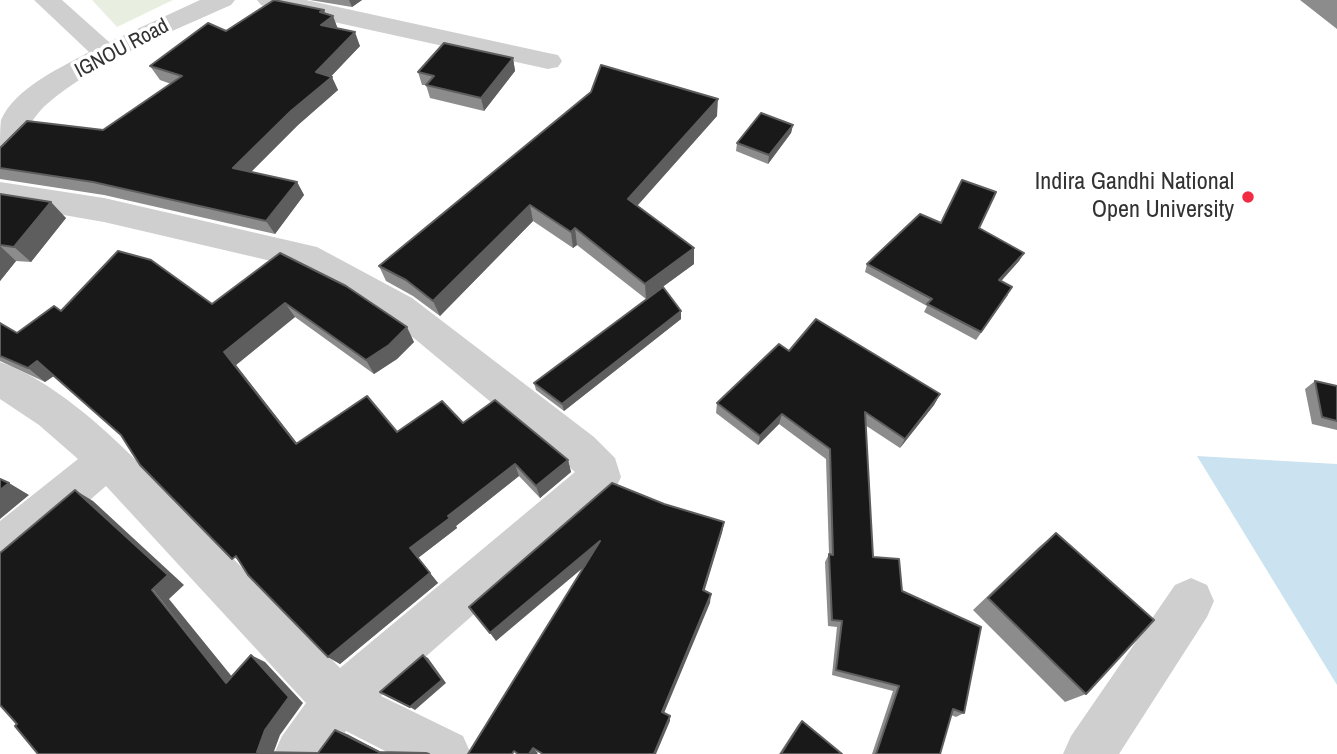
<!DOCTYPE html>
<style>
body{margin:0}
canvas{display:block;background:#fff}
</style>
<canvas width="1337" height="754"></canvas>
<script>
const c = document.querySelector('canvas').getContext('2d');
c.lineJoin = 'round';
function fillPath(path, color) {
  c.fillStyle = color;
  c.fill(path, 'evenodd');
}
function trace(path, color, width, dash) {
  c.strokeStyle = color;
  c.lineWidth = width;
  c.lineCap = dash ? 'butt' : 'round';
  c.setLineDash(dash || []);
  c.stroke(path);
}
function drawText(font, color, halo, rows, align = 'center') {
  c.font = font + ' "Archivo Narrow",sans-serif';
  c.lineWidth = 7;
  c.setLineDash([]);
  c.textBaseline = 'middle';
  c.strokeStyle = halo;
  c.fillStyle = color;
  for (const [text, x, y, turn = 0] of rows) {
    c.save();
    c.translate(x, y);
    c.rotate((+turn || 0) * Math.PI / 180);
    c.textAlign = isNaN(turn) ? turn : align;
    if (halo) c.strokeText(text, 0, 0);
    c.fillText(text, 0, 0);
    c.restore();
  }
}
fillPath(new Path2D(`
 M92,0h81l-56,27z`), '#e9efe0');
fillPath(new Path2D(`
 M1197,456l140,8v221z`), '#cbe3f0');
fillPath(new Path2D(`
 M34,0h28l47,42 91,-42h35l-4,5c-60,27 -134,56 -184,99 -17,14 -26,43 -47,49 0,-9 0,-25 1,-33 14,-32 59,-52 88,-68z
 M257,0h49l242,53 10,2 4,6 -4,6 -10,2 -278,-61 -9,-3z
 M0,182l104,16 213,49 95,51 182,139 21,21 6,19 -6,13 -234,206 82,40 8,18h-80l-45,-23 -15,23h-57l8,-18 24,-33 -200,-217 -90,78 -16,6v-49l78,-62 -39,-34 -39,-26v-37c71,25 142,104 194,157 49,49 97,99 146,149l235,-196 -160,-133 -59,-40 -59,-32 -193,-45 -104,-18z
 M1191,578l16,7 7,16 -7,16 -88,137h-56l8,-18 104,-151z`), '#cfcfcf');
fillPath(new Path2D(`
 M310,0h52l-10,7z
 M1300,0h37v29z
 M325,14l8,2 5,13 22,17 -29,30 7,14 -40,35 -47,47 46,10 7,13 -29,39 -171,-39 -104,-16v1v-32l103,-18 68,-46 -11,-4 -10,-14 76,-35z
 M513,58l2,13 -31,40 -54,-13 -4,-13h-4l-4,-13z
 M717,116l-80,90 57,58 -48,35 -69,-54 -4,3 -40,-27 -93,95 -27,-20 -27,-15 -7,-15z
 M793,125l-2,8 -23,31 -32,-13 1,-8z
 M0,194l66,24 -35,44 -15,-1 -16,20z
 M941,223l38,5 45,25 -5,8 -18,20 7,14 -32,45 -52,-28 3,-6 -62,-34 2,-8z
 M280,253l134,89 -17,17 -23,15 -79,-57 -59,48 61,78 100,-11 66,-9 105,37 3,12 -31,26 -21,-22 -63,50 1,2 -39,30 20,25 -98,81 -12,-7 -207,-222 -67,-59 -9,6 -45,-21v-38l17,10 44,-22 151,-7z
 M681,311v8l-117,92 -28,-21 -2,-7z
 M789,351l151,43 -6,11 -34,43 -35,-23 8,132 29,34 62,122 -8,4 -5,-2 -11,39h-68l21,-63 -61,-16 5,-48 -9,-1 -3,-64 4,-8 -3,-95 -47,-35 -21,21 -42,-32 1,-10z
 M1315,381l22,5v44l-25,-6 -7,-35z
 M1056,533l30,161 -21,8 -92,-92 66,-63z
 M802,721l40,33h-63l19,-29z`), '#8c8c8c');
fillPath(new Path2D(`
 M349,0h13l-10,7z
 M324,10l4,10 5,-4 5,14 -17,-5 -1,-13z
 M355,32l5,14 -37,39 9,-8 6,13 -40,35 -57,57 -8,-14 83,-96z
 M513,58l2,13 -31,40 -3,-13z
 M718,99l-1,17 -88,99 -1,-16z
 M793,125l-2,8 -23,31 1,-9z
 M297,182l7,13 -29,39 -9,-13z
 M51,202l15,16 -35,44 -17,-15z
 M530,205l3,16 -93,95 -7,-15z
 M575,228l2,17 -4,3 -2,-16z
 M0,246l16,15 -16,20z
 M694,248v16l-48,35 -1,-15z
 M1024,253l-5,8 -24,27 4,-8z
 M285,303l10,14 -59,48 71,91 -11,-12 -72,-92z
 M681,311v8l-117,92 -2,-7z
 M407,327l7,15 -17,17 -23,15 -8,-14z
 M37,361l18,14 -10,7 -17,-14z
 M940,394l-6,11 -34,43 5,-9z
 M782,414l-3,10 -21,21 2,-9z
 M568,460l3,12 -31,26 -4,-12z
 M515,464l4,12 -63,50 1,2 -39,30 20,25 -98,81 -12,-7 82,-109 38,-32z
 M9,483l20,12 -29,24v-29z
 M75,490l18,11 91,84 -15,14 73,90 -16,-6z
 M724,522l-2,11 -20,66 1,-9z
 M600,541l3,10 -107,90 -6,-8z
 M711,594l-1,9 -48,115v-6z
 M251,655l14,7 38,41 -23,32 -7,19 -16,-2z
 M423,655l5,3 18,25 -31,27 -5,-3z
 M670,716v5l-14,33h-2z
 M335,730l12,4 38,20 -6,-2z
 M533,748l5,5 -1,1h-8z`), '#5e5e5e');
const building = new Path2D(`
 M274,0l50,10 -4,2 13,4 -12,9 34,7 -39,40 16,5 -41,34 -58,57 64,14 -31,39 -173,-39 -93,-14v-20l27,-27 76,9 79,-54 -32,-10 58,-43 18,8z
 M444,43l69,15 -32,40 -55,-13 8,-9 -16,-4z
 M601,65l117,34 -90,100 66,49 -49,36 -70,-56 -4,4 -41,-27 -97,96 -27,-21 -27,-14 212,-174z
 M761,113l32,12 -24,30 -32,-12z
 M962,180l34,12 -17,36 45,25 -25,27 13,7 -31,45 -54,-28 5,-5 -65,-35 53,-50 21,9z
 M0,194l51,8 -37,45 -14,-2z
 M118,251l33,9 61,44 68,-51 66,33 61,41 -18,18 -23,15 -81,-57 -61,49 72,92 71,-48 30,36 45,-31 21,22 32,-23 73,60 -32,26 -21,-22 -67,52 2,2 -40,30 20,25 -102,84 -80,-82 -12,-19 -4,3 -92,-94 -19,-30 -84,-74 -9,7 -28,-12v-33l17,10 37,-27 7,5z
 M663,287l18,24 -119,93 -28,-21z
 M816,319l124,75 -35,45 -40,-27 8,145 26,2 3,32 79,36 -17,86 -11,-4 -13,45h-64l23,-68 -63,-16 6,-49 -10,-1 -3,-66 4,1 -3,-106 -48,-35 -22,22 -43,-33 62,-59 10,7z
 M1315,381l22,5v35l-15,-4z
 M0,479l9,4 -9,7z
 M612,483l52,21 60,18 -21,68 8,4 -49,118 8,4 -16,38h-111l-10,-6 -4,6h-11l-4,-3 -2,3h-44l132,-213 -110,92 -21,-26z
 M75,490l93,85 -16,15 74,93 25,-28 38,42 -24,33 -8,22 61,1 17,-23 44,22 47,1 3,1h-391l-23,-28 2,-2 -17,-19v-152z
 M1056,533l98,87 -68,74 -98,-96z
 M423,655l19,25 -32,27 -30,-15z
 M802,721l40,33h-61z`);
fillPath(building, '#191919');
trace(building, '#5e5e5e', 2);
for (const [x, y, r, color] of [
 [1248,197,7,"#f22b43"]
]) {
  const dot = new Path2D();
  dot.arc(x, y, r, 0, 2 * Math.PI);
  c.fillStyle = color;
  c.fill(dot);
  trace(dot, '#fff', 2.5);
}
drawText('21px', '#323232', '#fff', [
 ["IGNOU Road",122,49,-28]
]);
drawText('24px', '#323232', '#fff', [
 ["Indira Gandhi National",1234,183],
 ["Open University",1234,211]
], 'right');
</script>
